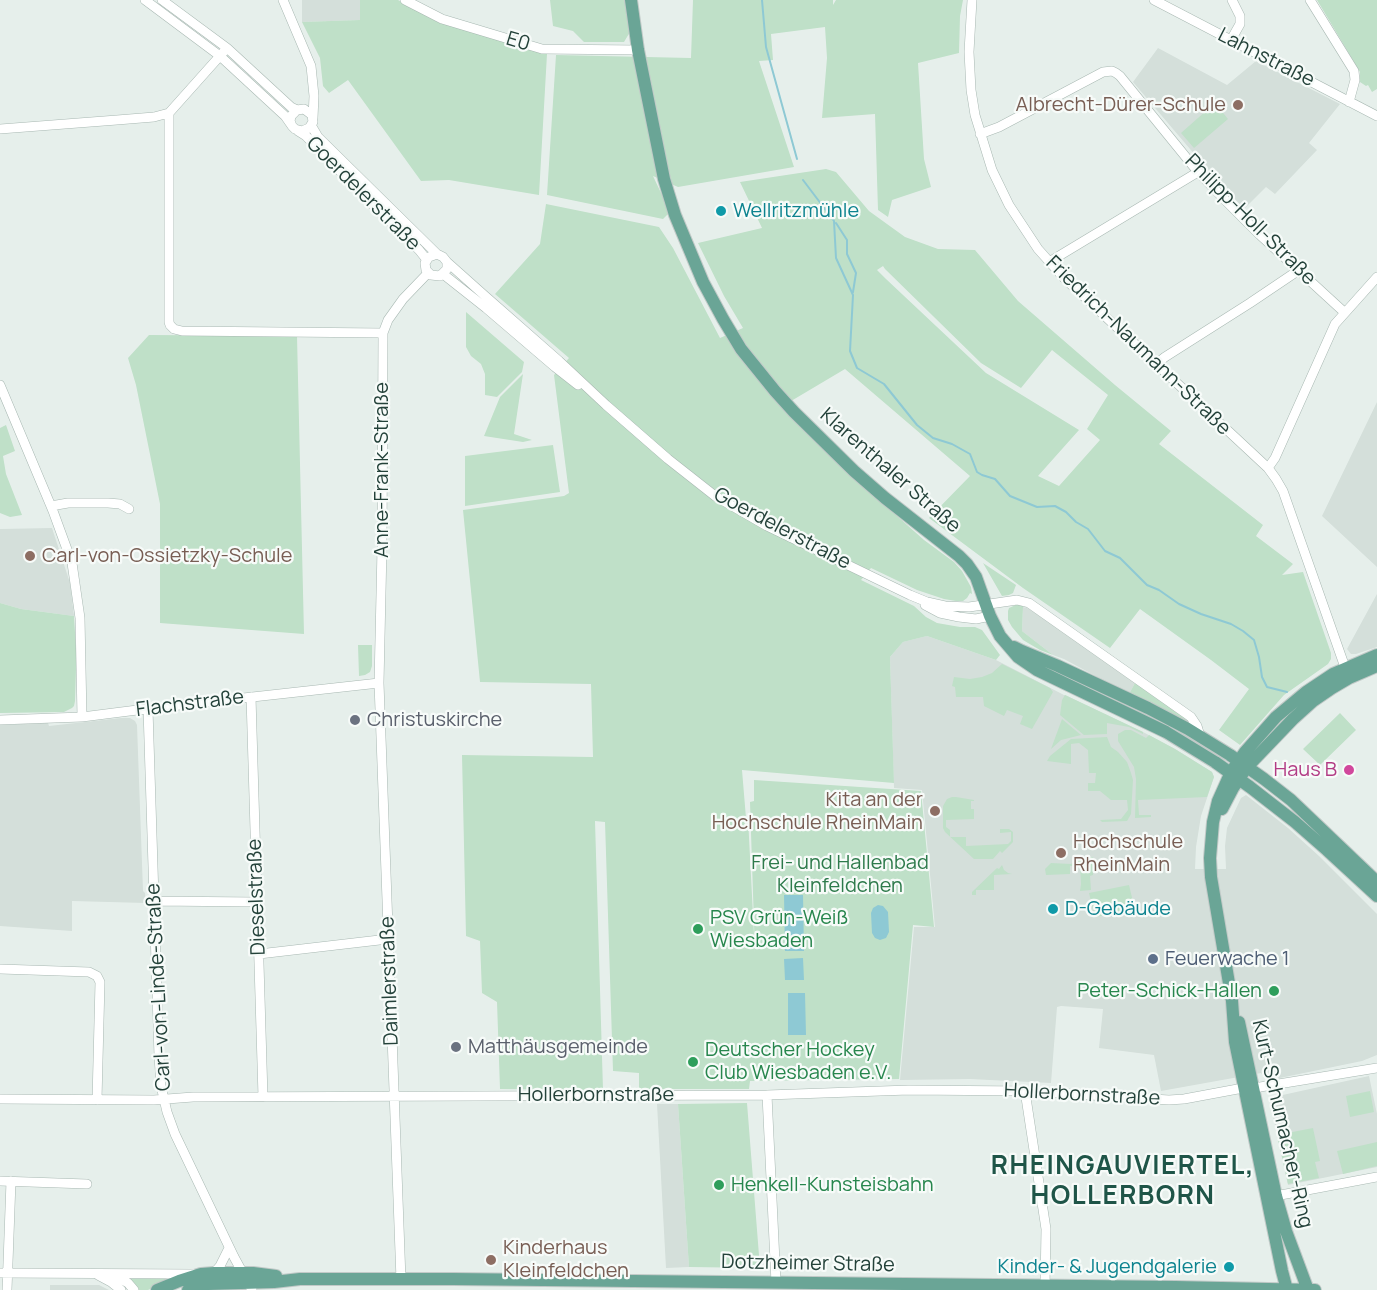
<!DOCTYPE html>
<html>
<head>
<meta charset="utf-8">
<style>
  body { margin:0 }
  canvas { display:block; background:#e6efeb }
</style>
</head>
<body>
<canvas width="1377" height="1290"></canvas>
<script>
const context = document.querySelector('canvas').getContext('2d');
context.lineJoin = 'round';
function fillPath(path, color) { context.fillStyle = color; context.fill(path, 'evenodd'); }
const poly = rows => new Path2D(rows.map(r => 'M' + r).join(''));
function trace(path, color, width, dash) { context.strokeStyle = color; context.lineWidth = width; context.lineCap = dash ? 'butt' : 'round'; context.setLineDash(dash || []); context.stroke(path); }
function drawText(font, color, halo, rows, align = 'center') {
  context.font = font + ' Manrope,sans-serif'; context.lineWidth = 4.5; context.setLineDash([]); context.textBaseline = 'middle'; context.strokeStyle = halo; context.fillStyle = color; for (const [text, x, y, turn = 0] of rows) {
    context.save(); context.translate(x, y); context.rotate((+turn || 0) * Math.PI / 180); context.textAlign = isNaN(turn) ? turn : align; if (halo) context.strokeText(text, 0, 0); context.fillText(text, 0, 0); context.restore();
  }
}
const built = poly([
  [302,0,360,0,361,20,302,22],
  [1158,48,1227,85,1256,61,1340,104,1309,143,1317,150,1275,194,1266,187,1244,209,1207,169,1133,82],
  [1377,402,1377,567,1322,516],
  [52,528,70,583,74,616,21,609,0,603,0,529],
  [1377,594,1377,647,1356,654,1351,654,1347,649],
  [1023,607,1027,608,1037,614,1135,683,1129,694,1064,659,1053,655,1022,631],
  [927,636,996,660,1064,695,1065,695,1143,732,1175,749,1212,772,1214,777,1201,816,1196,847,1195,869,1226,869,1225,846,1227,828,1241,798,1246,795,1288,828,1319,856,1377,914,1377,1055,1362,1061,1270,1080,1264,1078,1261,1073,1161,1091,1154,1055,1099,1048,1103,1009,1061,1006,1057,1007,1051,1083,970,1079,900,1080,914,927,935,927,922,790,894,788,890,657,903,642],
  [121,718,130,718,135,721,137,725,143,891,145,893,146,903,72,901,72,931,0,926,0,725,48,723,49,726],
  [1369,1076,1377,1114,1377,1167,1288,1185,1269,1098],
  [657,1104,678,1104,689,1267,666,1268],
  [50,1285,99,1285,109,1290,50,1290]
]);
const green = poly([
  [360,0,398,0,436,20,547,54,539,195,449,180,421,181,348,80,329,93,323,86,320,58,302,22,360,20],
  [550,0,627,0,630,32,624,42,584,42,573,31,553,26],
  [693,0,833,0,833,5,836,0,963,0,960,16,959,53,918,63,924,159,931,187,892,200,888,217,878,210,875,114,822,118,827,58,825,27,771,34,773,60,759,61,794,167,678,187,653,176,670,212,663,219,547,195,556,55,691,58],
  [1317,0,1377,0,1377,89,1372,92,1368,85,1366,86,1360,82,1360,72],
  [1215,103,1228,119,1194,148,1181,133],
  [826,169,836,172,869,211,905,237,938,249,975,250,1018,301,1115,385,1171,431,1159,444,1263,525,1256,536,1293,564,1282,575,1303,572,1331,653,1331,659,1328,664,1284,695,1240,745,1219,730,1249,689,1211,660,1140,609,1110,648,1023,588,929,518,970,476,845,369,781,407,842,467,924,540,954,562,962,571,971,587,972,594,970,593,967,598,963,601,956,601,944,599,917,590,871,568,861,580,914,606,926,617,937,623,960,627,975,627,982,630,1000,655,996,660,927,636,903,642,890,657,894,783,742,770,746,818,748,818,755,954,750,802,754,801,754,780,921,791,934,927,913,925,899,1079,750,1081,749,1089,639,1089,639,1073,613,1071,605,822,595,821,603,1090,500,1089,497,1002,482,993,480,941,466,936,462,755,593,757,591,684,480,682,463,510,564,496,569,493,554,375,569,358,495,294,540,244,546,204,659,227,673,248,720,338,743,328,724,296,698,243,762,228,740,182],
  [883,266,885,269,981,363,1021,388,1052,350,1108,395,1087,429,1100,440,1059,486,1038,476,1079,430,986,373,886,279,877,270],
  [466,312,524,362,522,372,497,397,485,395,485,374,481,364,471,356,466,347],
  [149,335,297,336,304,634,160,623,160,504,136,385,128,358],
  [523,374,514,434,532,440,523,442,484,436,500,397],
  [6,425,15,451,3,456,6,474,22,515,10,517,0,513,0,428],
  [553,445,560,492,465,506,465,456],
  [983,563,1016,585,1013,593,1009,595,1002,596],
  [0,603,21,609,74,616,76,649,76,669,75,701,74,706,72,708,64,712,0,713],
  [1018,604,1022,604,1023,607,1022,631,1053,655,1040,650,1028,643,1023,640,1012,627,1008,620,1008,611,1009,608],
  [358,645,372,645,372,666,370,672,365,675,359,676],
  [1002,664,1050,688,1053,692,1032,729,1020,724,1023,716,1007,710,1004,716,984,706,983,697,956,697,955,687,952,686,954,677,970,679,982,677,992,673],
  [1135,683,1192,720,1194,726,1129,694],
  [1065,695,1143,732,1143,734,1129,727,1107,723,1107,734,1084,735,1060,715,1062,700],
  [1340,713,1356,730,1320,765,1303,749],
  [1062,719,1081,735,1061,740,1051,749],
  [1125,730,1131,730,1146,738,1149,735,1175,749,1212,772,1214,777,1207,797,1138,800,1139,815,1151,815,1151,817,1135,818,1136,779,1134,767,1118,741,1118,734],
  [1107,737,1111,747,1118,752,1127,762,1131,773,1133,780,1131,814,1127,821,1102,822,1100,820,1121,819,1128,810,1127,800,1111,800,1100,791,1088,791,1088,783,1095,783,1096,773,1089,773,1088,750,1079,743,1071,744,1071,764,1047,761,1050,756,1071,739],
  [952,797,956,797,974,800,974,801,971,801,971,809,974,809,974,819,946,820,946,827,950,830,950,837,966,837,966,846,1008,844,1011,841,1011,832,1000,833,1000,829,1009,829,1013,832,1013,842,1002,853,1000,851,993,859,974,859,945,832,943,828,943,806,947,799],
  [1093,857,1093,875,1090,876,1091,890,1080,891,1081,884,1080,866,1070,866,1070,874,1046,875,1045,869,1051,863,1071,864,1080,858],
  [1002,865,1004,870,1008,873,1012,874,994,875,994,890,976,890,976,895,972,895,972,892,997,868,999,869],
  [1129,885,1135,910,1095,917,1089,893],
  [1370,1091,1374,1112,1350,1117,1346,1096],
  [747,1103,760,1268,689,1267,678,1104],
  [1313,1128,1320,1161,1315,1162,1319,1178,1288,1184,1277,1135],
  [1377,1142,1377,1166,1343,1174,1337,1151],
  [176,1276,175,1278,148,1290,139,1290,127,1278]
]);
const water = poly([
  [784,895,803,895,804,951,785,951],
  [878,905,883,906,888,912,889,932,886,938,880,940,875,938,872,933,871,913,873,908],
  [803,958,804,980,785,980,784,959],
  [788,993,805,993,806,1035,788,1035]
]);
const stream = poly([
  [762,0,766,47,797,159],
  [803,180,834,221,836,258,853,295,850,351,857,368,884,384,917,425,933,438,952,444,970,454,977,472,982,475,995,479,1010,496,1037,507,1055,506,1066,512,1076,522,1088,529,1105,551,1120,558,1147,585,1159,590,1179,604,1201,614,1231,624,1243,631,1254,640,1259,657,1262,677,1267,687,1287,692],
  [836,223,847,240,847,254,856,273,853,292]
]);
const minor = poly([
  [145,0,220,56,285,116,292,126,295,129,302,131,309,128,313,122,312,115,304,109,297,110,291,116,290,121,292,126],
  [162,0,227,48,291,107,297,110],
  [283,0,311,66,314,96,313,118],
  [405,0,442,19,542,49,638,50],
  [972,0,969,52,971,90,975,115,992,170,1009,205,1038,249,1063,277,1268,468,1276,479,1283,491,1347,673],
  [1154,0,1377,116],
  [1310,0,1354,71,1355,80,1349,102],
  [1231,40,1240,24,1240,16,1232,0],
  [169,113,169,322,170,325,174,329,182,331,383,333],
  [311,125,318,137,437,254],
  [0,129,117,120,154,117,169,113,227,48],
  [298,131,306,136,374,206,419,250,427,260],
  [980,134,999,127,1103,72,1112,71,1116,73,1120,76,1198,172,1228,203,1260,235,1344,312],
  [447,262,447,269,440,276,431,275,426,270,425,263,429,257,437,254,443,257,447,262,484,295,559,361,606,405,668,459,715,496,767,526,910,595,927,602,945,606,969,607,1017,600,1029,603,1191,717,1197,726,1200,736],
  [1049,262,1198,172],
  [443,274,486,308,555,367,578,385],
  [1156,364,1165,357,1250,303,1299,270],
  [0,385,53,511,72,563,80,618,82,717],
  [1268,468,1275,458,1335,324,1377,277],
  [51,506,68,503,108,503,120,504,129,509],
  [925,605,940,613,959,617,976,619,990,616],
  [251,697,263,1097],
  [148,709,159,1056,161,1086,167,1112,175,1134,234,1257,252,1290],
  [0,720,82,717,153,708,379,683],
  [154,901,256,902],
  [259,954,388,939],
  [0,969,89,972,97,976,100,982,97,1100],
  [1254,1088,1377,1068],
  [1025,1091,1046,1229,1045,1286],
  [767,1095,776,1283],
  [0,1099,154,1100,193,1097,767,1095,909,1090,1025,1091,1169,1100,1184,1099,1243,1088],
  [0,1181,87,1184],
  [1270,1197,1377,1177],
  [0,1273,193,1274],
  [214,1273,220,1266,229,1248],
  [98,1275,111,1282,121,1290],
  [113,1275,128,1283,134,1290],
  [401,1280,379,683,382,548,383,333,388,320,403,299,428,273],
  [7,1290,11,1181]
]);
const major = poly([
  [631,0,638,50,664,179,675,215,703,282,723,319,741,349,775,391,794,412,854,471,885,498,959,556,967,564,976,577,990,616,1000,636,1018,657,1037,670,1166,732,1215,762,1250,787,1295,822,1327,850,1377,896],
  [1014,647,1022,651,1058,666,1148,708,1188,729,1230,755,1264,779,1291,800,1377,882],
  [1222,809,1233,788,1247,767,1293,719,1313,701,1332,688,1349,678,1377,666],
  [1239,1022,1276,1196,1286,1231,1308,1290],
  [157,1290,179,1281,201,1274,214,1273,253,1273,276,1276],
  [188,1290,208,1284,274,1282,300,1279,453,1279,1175,1287,1315,1290],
  [1287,1290,1282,1271,1235,1042,1232,1001,1211,877,1210,858,1213,822,1218,801,1231,772,1245,752,1276,717,1306,692,1333,674,1377,655]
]);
const markers = [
  [1238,105,6,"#8d6e63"],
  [721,211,6,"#0f9aa8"],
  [30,556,6,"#8d6e63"],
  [355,720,6,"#6b7280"],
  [1349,770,6,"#d1479c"],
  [935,811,6,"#8d6e63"],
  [1061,853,6,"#8d6e63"],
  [1053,909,6,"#0f9aa8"],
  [698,929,6,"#2e9e5b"],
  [1153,959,6,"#5c6f8a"],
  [1274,991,6,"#2e9e5b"],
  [456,1047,6,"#6b7280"],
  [693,1062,6,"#2e9e5b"],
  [719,1185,6,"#2e9e5b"],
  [491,1260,6,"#8d6e63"],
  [1229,1267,6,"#0f9aa8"]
];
const streetNames = [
  ["E0",518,42,17],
  ["Lahnstraße",1266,58,27],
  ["Goerdelerstraße",363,194,45],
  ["Philipp-Holl-Straße",1250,220,45],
  ["Friedrich-Naumann-Straße",1138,346,44],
  ["Anne-Frank-Straße",382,470,-90],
  ["Klarenthaler Straße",890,471,41],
  ["Goerdelerstraße",782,529,28],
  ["Flachstraße",190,704,-7],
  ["Dieselstraße",257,897,-92],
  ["Daimlerstraße",390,981,-92],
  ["Carl-von-Linde-Straße",159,987,-93],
  ["Hollerbornstraße",596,1095],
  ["Hollerbornstraße",1082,1095,3],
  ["Kurt-Schumacher-Ring",1282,1124,77],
  ["Dotzheimer Straße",808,1264,1]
];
const educationNames = [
  ["Albrecht-Dürer-Schule",1226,105,"right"],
  ["Carl-von-Ossietzky-Schule",42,556],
  ["Kita an der",923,800,"right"],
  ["Hochschule RheinMain",923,823,"right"],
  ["Hochschule",1073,842],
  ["RheinMain",1073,865],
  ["Kinderhaus",503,1248],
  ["Kleinfeldchen",503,1271]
];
const cultureNames = [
  ["Wellritzmühle",733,211],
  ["D-Gebäude",1065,909],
  ["Kinder- & Jugendgalerie",1217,1267,"right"]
];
const worshipNames = [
  ["Christuskirche",367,720],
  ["Matthäusgemeinde",468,1047]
];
const hotelNames = [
  ["Haus B",1337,770]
];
const parkNames = [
  ["Frei- und Hallenbad",840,863],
  ["Kleinfeldchen",840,886]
];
const leisureNames = [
  ["PSV Grün-Weiß",710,918],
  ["Wiesbaden",710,941],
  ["Peter-Schick-Hallen",1262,991,"right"],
  ["Deutscher Hockey",705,1050],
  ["Club Wiesbaden e.V.",705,1073],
  ["Henkell-Kunsteisbahn",731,1185]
];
const serviceNames = [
  ["Feuerwache 1",1165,959]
];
const districtNames = [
  ["RHEINGAUVIERTEL,",1123,1167],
  ["HOLLERBORN",1123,1197]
];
fillPath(built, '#d4dfda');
fillPath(green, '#bfe0c8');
fillPath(water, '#8ec9d4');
trace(stream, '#8ec9d4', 2);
trace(minor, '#a8b8b2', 10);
trace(major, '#c2cac8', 14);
trace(minor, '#fff', 9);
trace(major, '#6aa596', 12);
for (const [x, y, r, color] of markers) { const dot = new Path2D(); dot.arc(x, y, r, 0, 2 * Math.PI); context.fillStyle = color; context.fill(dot); trace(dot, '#f7fbf9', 2); }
drawText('20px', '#24423a', '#f7fbf9', streetNames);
drawText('20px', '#785e54', '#f7fbf9', educationNames, 'left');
drawText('20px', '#0d838f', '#f7fbf9', cultureNames, 'left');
drawText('20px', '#5b616d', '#f7fbf9', worshipNames, 'left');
drawText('20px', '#b23c85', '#f7fbf9', hotelNames, 'right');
drawText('20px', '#2d7a4b', '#f7fbf9', parkNames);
drawText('20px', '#27864d', '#f7fbf9', leisureNames, 'left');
drawText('20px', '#4e5e75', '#f7fbf9', serviceNames, 'left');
context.letterSpacing = '1.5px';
drawText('bold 26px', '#1f5548', '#f7fbf9', districtNames);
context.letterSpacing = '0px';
</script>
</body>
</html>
